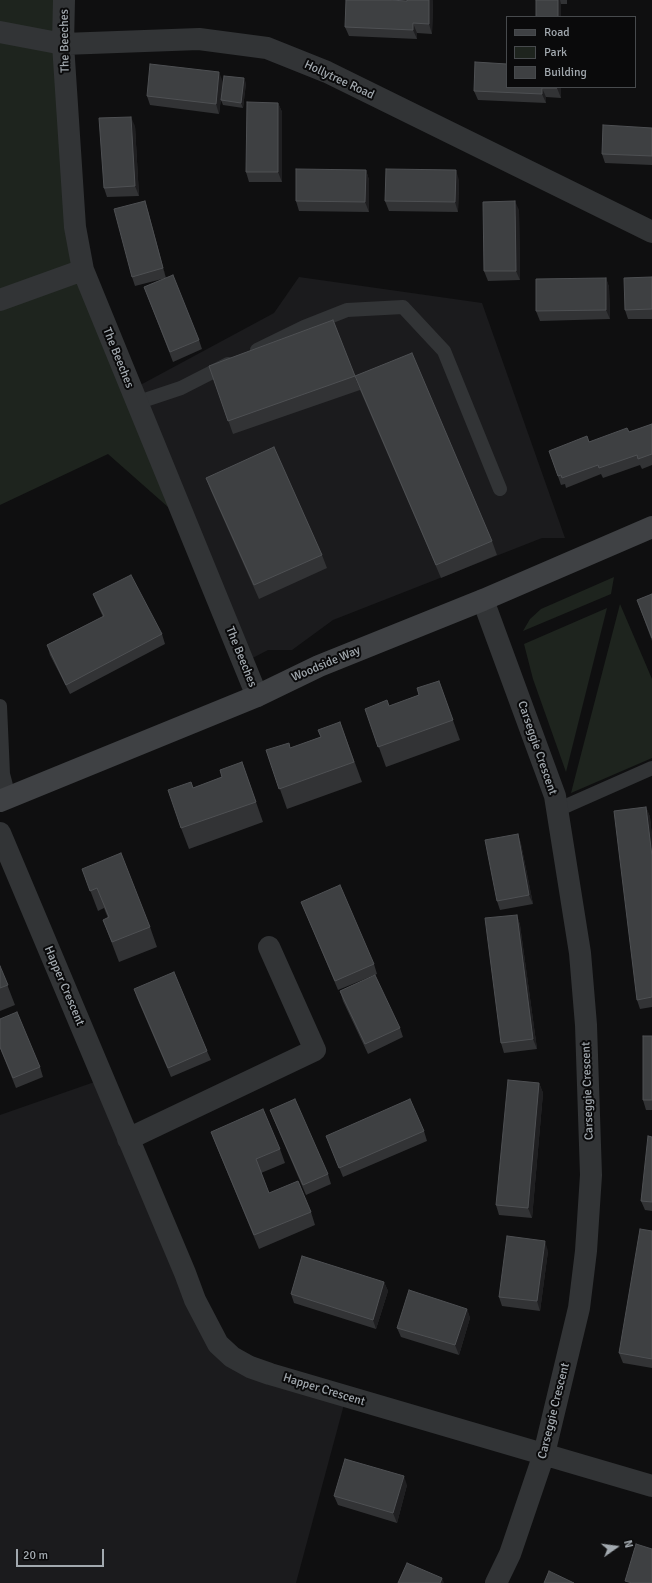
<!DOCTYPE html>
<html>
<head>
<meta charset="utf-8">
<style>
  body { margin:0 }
  #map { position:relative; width:652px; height:1583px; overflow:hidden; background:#0f0f10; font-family:Signika,sans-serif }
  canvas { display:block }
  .legend { position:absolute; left:506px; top:16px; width:130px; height:72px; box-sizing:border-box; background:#0a0a0b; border:1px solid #474a4d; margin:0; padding:5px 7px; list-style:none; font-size:12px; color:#a2a9af }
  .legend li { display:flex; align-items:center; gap:8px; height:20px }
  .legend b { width:20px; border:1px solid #474a4d }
  .north { position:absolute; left:596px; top:1527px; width:40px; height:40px; -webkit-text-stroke:3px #0a0a0b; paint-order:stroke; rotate:76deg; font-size:11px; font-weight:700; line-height:16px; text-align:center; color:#a2a9af }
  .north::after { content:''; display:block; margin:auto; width:14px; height:18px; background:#a2a9af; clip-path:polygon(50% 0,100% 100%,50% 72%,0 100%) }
  .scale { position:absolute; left:16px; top:1549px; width:88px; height:18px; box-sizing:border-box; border:2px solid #a2a9af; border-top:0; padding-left:5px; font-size:12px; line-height:14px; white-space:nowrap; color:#a2a9af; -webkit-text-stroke:3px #0a0a0b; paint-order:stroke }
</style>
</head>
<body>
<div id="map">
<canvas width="652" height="1583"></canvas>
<ul class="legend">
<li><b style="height:5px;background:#3f4144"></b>Road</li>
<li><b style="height:11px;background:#1e241e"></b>Park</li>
<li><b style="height:11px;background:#3e4042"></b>Building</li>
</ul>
<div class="north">N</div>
<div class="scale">20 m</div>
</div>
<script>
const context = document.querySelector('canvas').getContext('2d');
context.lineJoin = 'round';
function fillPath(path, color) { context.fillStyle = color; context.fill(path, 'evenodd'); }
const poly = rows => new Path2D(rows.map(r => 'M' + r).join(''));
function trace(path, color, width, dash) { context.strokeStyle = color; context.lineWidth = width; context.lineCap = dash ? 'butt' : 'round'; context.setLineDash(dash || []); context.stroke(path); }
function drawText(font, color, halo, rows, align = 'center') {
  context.font = font + ' Signika,sans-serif'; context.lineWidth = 4; context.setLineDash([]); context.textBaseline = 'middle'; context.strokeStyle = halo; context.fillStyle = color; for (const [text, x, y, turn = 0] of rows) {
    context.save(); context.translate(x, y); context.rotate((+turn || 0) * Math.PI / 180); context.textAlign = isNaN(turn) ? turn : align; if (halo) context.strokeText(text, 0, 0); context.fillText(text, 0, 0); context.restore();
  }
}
const built = poly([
  [299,277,482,303,565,538,542,538,333,620,292,650,268,650,243,663,131,390,274,313],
  [103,1079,218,1344,346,1397,296,1583,0,1583,0,1115]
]);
const green = poly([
  [0,0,64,0,75,227,185,522,108,454,0,505],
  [614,577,611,594,523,631,530,619,541,609],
  [620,604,652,679,652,758,571,793],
  [607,608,566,772,533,679,524,644]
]);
const lane = poly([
  [257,350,304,327,347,310,403,307,444,351,500,489],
  [136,403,181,388,228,364],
  [0,706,3,774,9,797],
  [557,810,652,768]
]);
const street = poly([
  [64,0,63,44,75,227,83,270,257,696],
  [0,32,63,44,199,39,267,48,327,72,652,232],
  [0,300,83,270],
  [483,600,555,796,580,953,586,1025,591,1175,586,1251,579,1308,544,1454,510,1554,496,1583],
  [0,833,185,1273,195,1300,218,1344,232,1357,250,1367,270,1374,652,1486],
  [128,1139,315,1050,269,947]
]);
const secondary = poly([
  [0,801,257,696,319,666,483,600,652,527]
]);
const wall = poly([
  [433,0,432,34,417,33,417,39,349,36,345,27,407,1],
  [536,0,567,0,567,4,561,4,561,17,536,17],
  [223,82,219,114,150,105,147,96],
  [246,83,243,108,223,105,221,100],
  [507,87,561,87,561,98,546,97,546,103,478,100,474,91],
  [278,103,282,112,282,182,249,182,246,172],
  [135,126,139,196,107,197,104,188],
  [652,128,652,165,605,163,602,154],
  [366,170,369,180,369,212,299,211,296,201],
  [459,180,458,212,389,211,385,201],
  [519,210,520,280,488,281,484,271],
  [148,211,166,278,135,286,132,277],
  [652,277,652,319,628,319,625,310],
  [606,278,609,287,610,319,540,321,536,311],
  [144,287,199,340,202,349,173,362],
  [333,320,360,390,233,434,209,366],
  [355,376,492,541,497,555,441,578,360,390],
  [652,424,652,465,642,469,640,465,603,478,601,474,566,488,565,484,561,485,549,451,629,432],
  [206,478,322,555,327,568,259,599,211,491],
  [93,594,162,634,165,644,70,694,50,655,47,645,103,617,97,604],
  [652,594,652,641,637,600],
  [439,681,460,740,386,767,365,709,390,706,419,695],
  [340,722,362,782,287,809,266,750,291,748,320,737],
  [242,762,263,822,189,849,181,828,193,788,222,777],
  [646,807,650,817,652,837,652,1007,640,1009,637,1000],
  [518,834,521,844,533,904,500,910,497,901],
  [82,869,150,927,157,947,119,962,103,920,108,918,104,908,98,911],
  [301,902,374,964,377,974,338,990],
  [517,915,520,925,537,1049,504,1053,501,1043],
  [0,966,15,1005,0,1011],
  [134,989,207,1051,211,1060,171,1077,137,998],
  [340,991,400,1028,403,1037,368,1054,343,1001],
  [0,1019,40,1067,43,1077,16,1088,0,1048],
  [652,1036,652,1110,646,1110,643,1100],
  [539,1083,543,1093,532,1218,499,1215,496,1205],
  [270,1110,328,1174,331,1184,306,1195,274,1120],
  [424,1131,427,1141,343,1177,326,1136],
  [211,1132,280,1149,285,1163,261,1173,269,1193,311,1212,315,1225,259,1249,216,1145],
  [652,1137,652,1211,645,1210,641,1201],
  [652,1231,652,1368,623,1363,619,1353],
  [548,1251,540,1311,502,1306,499,1297],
  [384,1282,388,1291,376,1329,294,1303,291,1294],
  [467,1309,470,1318,459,1355,401,1337,397,1328],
  [407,1485,397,1523,338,1505,334,1496]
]);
const shadedWall = poly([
  [429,0,433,0,432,34,429,24],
  [558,0,560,0,561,4,561,17,558,17],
  [413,23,417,33,417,39,413,30],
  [219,72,223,82,219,114,216,104],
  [244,78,246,83,243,108,241,103],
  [557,87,561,87,561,98,557,88],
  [542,88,546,97,546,103,542,94],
  [278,103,282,112,282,182,278,172],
  [131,117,135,126,139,196,135,186],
  [366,170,369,180,369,212,365,202],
  [456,170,459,180,458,212,455,202],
  [145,201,148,211,166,278,163,268],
  [515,201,519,210,520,280,516,271],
  [606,278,609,287,610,319,606,310],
  [646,807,650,817,652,837,652,856],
  [518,834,521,844,533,904,529,895],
  [517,915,520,925,537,1049,533,1039],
  [539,1083,543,1093,532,1218,528,1208],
  [545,1241,548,1251,540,1311,537,1301],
  [384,1282,388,1291,376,1329,373,1320],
  [467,1309,470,1318,459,1355,455,1345],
  [404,1476,407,1485,397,1523,393,1513],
  [442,1578,444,1583,440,1583]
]);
const building = poly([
  [346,0,390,0,407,1,407,0,429,0,429,24,413,23,413,30,345,27,346,0],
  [536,0,558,0,558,17,536,17,536,0],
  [475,62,507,64,507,87,557,87,557,88,542,88,542,94,474,91,475,62],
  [150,64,219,72,216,104,147,96,150,64],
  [224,76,244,78,241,103,221,100,224,76],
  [247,102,278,103,278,172,246,172,247,102],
  [131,117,135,186,104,188,99,118,131,117],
  [603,125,652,128,652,156,602,154,603,125],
  [296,169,366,170,365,202,296,201,296,169],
  [386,169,456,170,455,202,385,201,386,169],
  [145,201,163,268,132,277,114,209,145,201],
  [515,201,516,271,484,271,483,202,515,201],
  [173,275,199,340,170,352,144,287,173,275],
  [652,277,652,309,625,310,624,278,652,277],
  [606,278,606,310,536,311,536,279,606,278],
  [333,320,355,376,228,421,209,366,333,320],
  [412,353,492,541,436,565,355,376,412,353],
  [652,424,652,454,638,459,637,455,599,468,598,465,562,478,561,475,558,476,549,451,587,436,589,442,627,428,629,432,652,424],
  [274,447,322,555,254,585,206,478,274,447],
  [131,575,162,634,66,685,47,645,104,616,93,594,131,575],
  [652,594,652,638,637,600,652,594],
  [439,681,453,720,378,747,365,709,387,700,389,706,419,695,417,688,439,681],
  [340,722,354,762,279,789,266,750,289,743,290,748,321,737,318,730,340,722],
  [242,762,256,802,181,828,168,790,191,782,193,788,222,777,220,770,242,762],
  [646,807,652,856,652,997,637,1000,614,811,646,807],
  [518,834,529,895,497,901,485,840,518,834],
  [121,853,150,927,112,942,103,920,109,917,97,888,90,891,82,869,121,853],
  [340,885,374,964,335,981,301,902,340,885],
  [517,915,533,1039,501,1043,485,918,517,915],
  [0,966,8,985,0,988,0,966],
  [174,972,207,1051,168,1068,134,989,174,972],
  [375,975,400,1028,365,1044,340,991,375,975],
  [17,1012,40,1067,13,1078,0,1047,0,1019,17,1012],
  [643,1036,652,1036,652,1100,643,1100,643,1036],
  [508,1080,539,1083,528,1208,496,1205,508,1080],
  [295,1099,328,1174,303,1185,270,1110,295,1099],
  [410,1099,424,1131,339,1168,326,1136,410,1099],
  [263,1109,280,1149,256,1159,269,1193,298,1181,311,1212,254,1235,211,1132,263,1109],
  [648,1136,652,1137,652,1202,641,1201,648,1136],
  [640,1229,652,1231,652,1359,619,1353,640,1229],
  [507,1236,545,1241,537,1301,499,1297,507,1236],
  [302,1256,384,1282,373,1320,291,1294,302,1256],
  [409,1290,467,1309,455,1345,397,1328,409,1290],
  [345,1459,404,1476,393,1513,334,1496,345,1459],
  [636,1544,652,1549,652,1583,632,1583,625,1581,636,1544],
  [407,1563,442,1578,440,1583,398,1583,407,1563],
  [549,1571,574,1583,544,1583,549,1571]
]);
const streetNames = [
  ["The Beeches",65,41,-91],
  ["Hollytree Road",339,80,25],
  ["The Beeches",118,358,68],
  ["The Beeches",241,657,68],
  ["Woodside Way",326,664,-23],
  ["Carseggie Crescent",537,748,71],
  ["Happer Crescent",64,986,67],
  ["Carseggie Crescent",588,1091,-92],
  ["Happer Crescent",324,1390,17],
  ["Carseggie Crescent",554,1411,-76]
];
fillPath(built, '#1b1b1d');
fillPath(green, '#1e241e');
trace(lane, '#323436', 14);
trace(street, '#323436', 22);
trace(secondary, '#3f4144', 22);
fillPath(wall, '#323335');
fillPath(shadedWall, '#1f1f21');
fillPath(building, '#3e4042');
trace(building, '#4e5053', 1);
drawText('12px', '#a2a9af', '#0a0a0b', streetNames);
</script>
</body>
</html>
